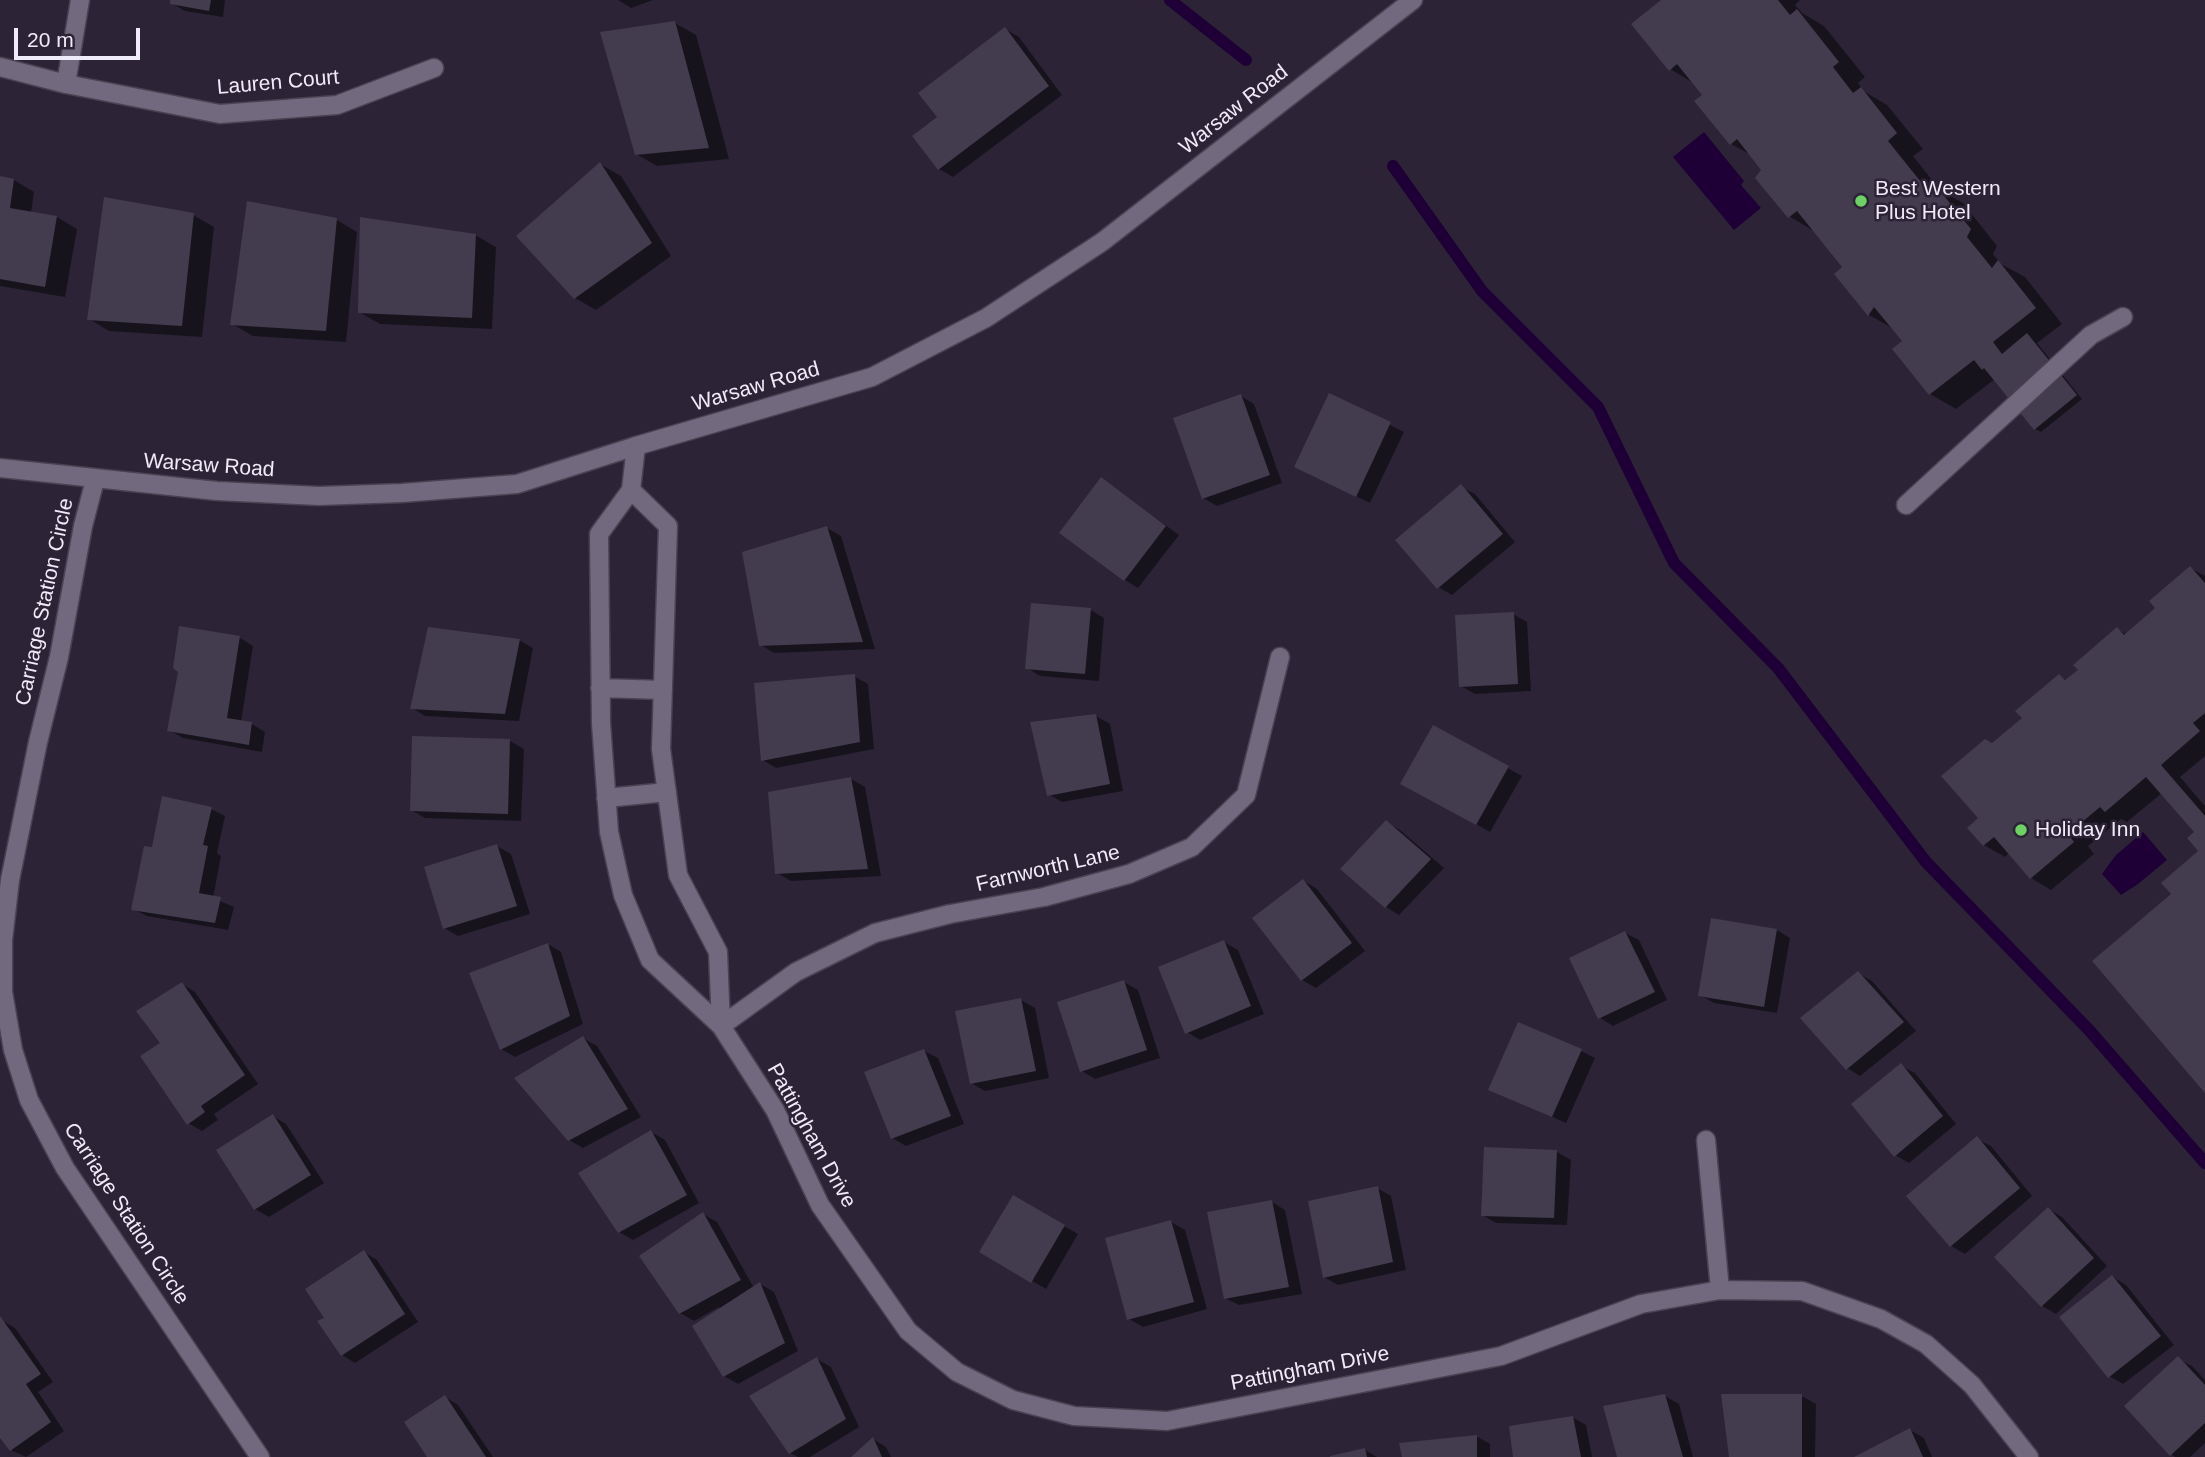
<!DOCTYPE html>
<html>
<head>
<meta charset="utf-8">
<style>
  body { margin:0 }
  #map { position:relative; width:2205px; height:1457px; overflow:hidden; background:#2c2436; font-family:Arial,sans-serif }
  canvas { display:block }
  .scale { position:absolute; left:14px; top:28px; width:126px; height:32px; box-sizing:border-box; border:4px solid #f0ebf8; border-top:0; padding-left:9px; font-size:21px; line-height:24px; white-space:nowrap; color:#f0ebf8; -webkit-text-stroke:5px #2c2436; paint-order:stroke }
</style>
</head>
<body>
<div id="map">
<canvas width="2205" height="1457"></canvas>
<div class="scale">20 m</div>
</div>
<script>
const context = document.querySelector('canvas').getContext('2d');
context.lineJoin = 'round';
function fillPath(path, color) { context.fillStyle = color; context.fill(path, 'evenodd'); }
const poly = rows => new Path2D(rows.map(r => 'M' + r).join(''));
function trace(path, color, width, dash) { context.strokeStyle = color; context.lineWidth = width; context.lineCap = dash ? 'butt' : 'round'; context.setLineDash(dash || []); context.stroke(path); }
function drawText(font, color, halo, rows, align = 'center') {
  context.font = font + ' Arial,sans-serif'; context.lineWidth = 5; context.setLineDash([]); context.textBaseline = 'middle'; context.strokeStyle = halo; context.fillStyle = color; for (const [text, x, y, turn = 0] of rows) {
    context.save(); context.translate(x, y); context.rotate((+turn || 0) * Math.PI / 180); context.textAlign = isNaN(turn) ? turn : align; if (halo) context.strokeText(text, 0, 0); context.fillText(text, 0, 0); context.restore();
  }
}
const water = poly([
  [1704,132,1744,181,1741,185,1761,208,1734,230,1673,157],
  [2143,832,2167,860,2138,884,2121,895,2102,874,2116,855]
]);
const shadow = poly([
  [172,0,225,0,223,17,185,11,171,3],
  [618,0,653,0,631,8],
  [1663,0,1800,0,1795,5,1802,13,1824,26,1865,77,1858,83,1865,92,1887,105,1923,149,1913,156,1940,190,1963,203,1997,246,1993,254,2001,264,2025,277,2062,324,2037,343,2082,399,2041,432,2035,429,1995,379,1956,409,1930,394,1905,342,1894,329,1869,315,1836,274,1844,267,1817,233,1789,216,1763,170,1753,156,1731,144,1704,96,1695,84,1670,69],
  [675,23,696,35,729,159,657,166,636,154],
  [1005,29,1019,37,1062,95,953,177,939,169,939,118],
  [600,164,621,176,671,256,596,310,575,298],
  [0,178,14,180,34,192,31,213,57,217,77,229,65,297,0,286],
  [193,215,214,227,202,337,109,331,89,319],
  [337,220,357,232,346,342,253,336,232,324],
  [475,235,496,247,492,329,380,324,359,312],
  [1330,395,1404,432,1370,503,1309,474],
  [1241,396,1254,404,1282,483,1217,506,1203,498],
  [1102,479,1179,535,1138,588,1125,580],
  [1461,487,1475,494,1515,542,1452,595,1438,587],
  [827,528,841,536,875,649,774,653,761,645],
  [2190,568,2205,576,2205,756,2180,777,2205,806,2205,1091,2173,894,2200,851,2196,832,2162,793,2127,822,2121,819,2088,846,2094,854,2051,890,2031,878,2009,853,2005,857,1984,845,1969,828,1981,818,1993,745,2024,718,2059,676,2068,681,2117,629,2127,635,2157,608],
  [1091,610,1104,618,1099,681,1040,676,1027,668],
  [1513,614,1527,622,1531,691,1475,694,1461,686],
  [240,638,253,646,241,722,252,724,265,732,262,752,183,738,169,730],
  [519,640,533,648,519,721,425,716,412,708],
  [854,676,868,684,874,749,776,768,763,760],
  [1096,716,1110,724,1123,791,1062,802,1048,794],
  [1434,727,1522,776,1490,832,1403,783],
  [510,741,524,749,521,821,425,818,411,810],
  [851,779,865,787,881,876,791,881,777,873],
  [211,809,225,816,217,853,221,856,213,898,234,907,228,930,147,916,133,909,153,849],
  [1386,822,1400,830,1444,868,1399,915,1386,907],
  [497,846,511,854,530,914,458,936,444,928],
  [1304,881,1317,889,1365,951,1316,988,1302,980],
  [1777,930,1790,938,1777,1013,1714,1003,1700,995],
  [1625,933,1639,940,1667,1000,1613,1026,1600,1018],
  [1224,942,1238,950,1264,1014,1200,1040,1187,1032],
  [548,944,561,952,583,1024,515,1057,501,1049],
  [1858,973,1872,981,1916,1031,1860,1076,1847,1068],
  [1124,982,1138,990,1160,1058,1095,1079,1082,1071],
  [182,984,195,992,258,1084,214,1114,218,1120,202,1131,188,1123,162,1043],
  [1021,1000,1035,1008,1049,1078,985,1091,971,1083],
  [583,1038,597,1046,641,1117,583,1148,569,1140],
  [924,1051,938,1058,964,1124,906,1146,892,1138],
  [1581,1051,1595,1058,1566,1123,1490,1089],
  [1901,1066,1915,1073,1956,1124,1909,1163,1895,1155],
  [273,1116,286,1124,324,1183,269,1217,255,1209],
  [651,1132,665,1140,699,1203,633,1240,619,1232],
  [1977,1139,1991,1146,2032,1196,1965,1254,1951,1246],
  [1486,1149,1557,1152,1571,1160,1567,1225,1496,1223,1482,1215],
  [1377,1188,1391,1196,1406,1270,1338,1285,1324,1277],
  [1014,1197,1078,1234,1046,1289,982,1252],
  [1272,1202,1285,1210,1302,1294,1239,1305,1225,1298],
  [2048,1209,2062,1217,2107,1266,2056,1314,2042,1306],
  [703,1214,717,1222,754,1288,760,1284,774,1292,798,1351,738,1384,724,1376,719,1307,694,1321,680,1313],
  [1171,1222,1185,1230,1207,1309,1143,1327,1129,1319],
  [364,1252,377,1260,418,1322,355,1363,342,1355,326,1319],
  [2113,1277,2126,1285,2174,1345,2123,1384,2109,1376],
  [1,1320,15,1328,53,1382,38,1392,64,1431,26,1457,11,1450,0,1435],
  [817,1359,831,1367,859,1427,810,1457,798,1457,790,1453],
  [2178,1359,2192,1366,2205,1380,2205,1443,2190,1457,2175,1457,2171,1454],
  [1665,1396,1679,1404,1693,1457,1619,1457],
  [1802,1396,1816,1404,1815,1457,1731,1457],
  [445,1397,458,1405,493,1457,429,1457],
  [1572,1417,1586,1425,1592,1457,1514,1457],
  [1910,1430,1924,1438,1932,1457,1858,1457],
  [1476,1436,1490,1444,1490,1457,1404,1457],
  [873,1439,886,1447,891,1457,854,1457],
  [1365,1450,1377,1457,1333,1457]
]);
const stream = poly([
  [1170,0,1246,60],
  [1393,166,1482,291,1598,407,1674,563,1778,668,1926,862,2089,1030,2205,1163]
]);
const building = poly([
  [170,0,211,0,209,11,170,4],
  [1661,0,1778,0,1790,15,1797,9,1839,62,1833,67,1853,93,1861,87,1897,133,1888,141,1929,192,1936,186,1971,229,1967,237,1992,268,1998,260,2036,308,1993,342,2002,354,2027,333,2077,395,2034,430,1984,368,1982,370,1974,360,1929,395,1892,349,1902,341,1874,307,1868,316,1834,274,1842,267,1797,211,1788,218,1755,178,1761,170,1737,139,1730,145,1694,101,1702,95,1677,64,1669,71,1631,24],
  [675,21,709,148,635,155,600,32],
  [1005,27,1049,86,938,170,912,136,937,117,918,93],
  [600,162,652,243,574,299,516,236],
  [0,176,14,179,10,208,57,216,45,287,0,279],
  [104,197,194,213,182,326,87,320],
  [247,201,337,218,326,331,230,325],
  [360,217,476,234,472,318,358,313],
  [1329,393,1391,422,1356,497,1294,467],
  [1241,394,1270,475,1202,499,1173,418],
  [1101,477,1166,526,1124,581,1059,533],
  [1461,484,1503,534,1437,589,1395,540],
  [827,526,863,642,759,646,742,552],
  [2190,566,2205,583,2205,713,2193,723,2200,731,2161,765,2205,816,2205,1093,2092,961,2171,894,2161,883,2198,851,2187,838,2194,832,2146,777,2105,812,2100,807,2068,834,2074,842,2030,879,1994,837,1983,846,1967,828,1978,818,1941,776,1985,739,1992,743,2022,718,2015,711,2059,674,2065,680,2078,670,2073,665,2117,627,2124,635,2155,608,2149,601],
  [1031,603,1091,608,1085,674,1025,669],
  [1514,612,1518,684,1459,687,1455,615],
  [179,626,240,636,227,718,252,722,249,745,167,731,178,672,173,668],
  [428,627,520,639,505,714,410,709],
  [855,674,860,742,761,761,754,683],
  [1096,714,1110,784,1047,796,1030,722],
  [1433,725,1509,766,1476,825,1400,784],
  [412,736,510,739,508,814,410,811],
  [851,777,868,869,775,874,768,792],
  [162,796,212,807,203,845,208,846,199,893,221,897,215,923,131,910,144,846,152,847],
  [1386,820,1431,859,1385,908,1340,869],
  [497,844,517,906,443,929,424,867],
  [1303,879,1352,943,1301,981,1252,918],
  [1711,918,1777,929,1764,1007,1698,996],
  [1625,931,1655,992,1598,1019,1569,958],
  [1224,940,1251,1006,1185,1034,1158,967],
  [548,943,570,1016,500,1050,469,973],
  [1858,971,1904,1022,1846,1070,1800,1018],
  [1124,980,1147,1050,1080,1072,1057,1002],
  [182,982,245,1075,201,1106,205,1112,187,1125,140,1056,160,1043,136,1011],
  [1021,998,1036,1071,970,1084,955,1011],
  [1518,1022,1582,1049,1552,1117,1488,1090],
  [583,1036,628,1109,568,1141,514,1078],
  [924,1049,951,1116,891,1139,864,1072],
  [1901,1063,1943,1116,1894,1157,1851,1104],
  [273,1114,311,1175,254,1210,216,1150],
  [651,1130,687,1195,618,1233,578,1173],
  [1977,1136,2020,1188,1950,1247,1906,1196],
  [1484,1147,1557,1150,1554,1218,1481,1216],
  [1378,1186,1393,1262,1323,1278,1308,1201],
  [1013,1195,1065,1225,1031,1283,979,1252],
  [1272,1200,1289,1287,1224,1299,1207,1212],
  [2048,1207,2094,1258,2041,1307,1994,1257],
  [703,1212,741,1280,679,1314,639,1256],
  [1171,1220,1194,1302,1127,1320,1105,1238],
  [364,1250,405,1314,341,1356,317,1321,324,1318,305,1289],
  [2112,1275,2161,1336,2108,1378,2059,1317],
  [760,1282,785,1343,723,1377,692,1326],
  [0,1316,41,1374,26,1384,51,1422,10,1451,0,1438],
  [2178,1356,2205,1385,2205,1423,2170,1456,2124,1406],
  [817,1357,846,1419,789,1454,749,1396],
  [1665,1394,1683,1457,1617,1457,1603,1406],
  [1721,1394,1802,1394,1802,1457,1729,1457],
  [445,1395,486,1457,427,1457,404,1422],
  [1573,1416,1581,1457,1513,1457,1509,1426],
  [1910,1428,1923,1457,1854,1457],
  [1477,1435,1477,1457,1402,1457,1399,1443],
  [873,1437,882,1457,851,1457],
  [1365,1448,1367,1457,1330,1457,1330,1456]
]);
const service = poly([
  [1906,505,2091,335,2123,317]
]);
const minor = poly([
  [0,67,66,84,220,114,337,105,434,68],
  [66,84,80,0],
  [636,446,631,490,599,534,601,723,609,832,623,895,650,960,721,1026,775,1110,820,1205,908,1331,957,1372,1013,1400,1074,1416,1167,1421,1501,1356,1641,1304,1720,1290,1802,1291,1881,1319,1926,1344,1972,1385,2029,1457],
  [95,480,83,526,59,657,38,742,10,880,3,940,3,992,13,1050,29,1100,65,1168,260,1457],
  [631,490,668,526,661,749,678,875,718,952,721,1026],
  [600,688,663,690],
  [606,798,667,792],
  [721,1026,796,972,875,933,950,914,1044,897,1129,874,1192,847,1246,795,1280,657],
  [1706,1140,1720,1290]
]);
const tertiary = poly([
  [0,468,217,491,319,496,402,493,517,484,636,446,872,377,986,318,1102,242,1413,0]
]);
const markers = [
  [1861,201,7,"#6cd362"],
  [2021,830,7,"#6cd362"]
];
const streetNames = [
  ["Lauren Court",278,83,-5],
  ["Warsaw Road",1234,110,-38],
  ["Warsaw Road",756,387,-16],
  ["Warsaw Road",209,466,4],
  ["Carriage Station Circle",45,602,-78],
  ["Farnworth Lane",1048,869,-13],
  ["Pattingham Drive",811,1136,61],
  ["Carriage Station Circle",126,1214,57],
  ["Pattingham Drive",1310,1369,-11]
];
const poiNames = [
  ["Best Western",1875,189],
  ["Plus Hotel",1875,213],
  ["Holiday Inn",2035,830]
];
fillPath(water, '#1e0036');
fillPath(shadow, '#0007');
trace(stream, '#1e0036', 12);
fillPath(building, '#433b4e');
trace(service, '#4a4252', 21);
trace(minor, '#4a4252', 21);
trace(tertiary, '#4a4252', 21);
trace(service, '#72697e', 18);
trace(minor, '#72697e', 18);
trace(tertiary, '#72697e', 18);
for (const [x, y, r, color] of markers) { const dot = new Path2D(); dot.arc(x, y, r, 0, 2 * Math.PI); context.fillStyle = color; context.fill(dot); trace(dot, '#2c2436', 2.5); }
drawText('21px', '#f0ebf8', '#2c2436', streetNames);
drawText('21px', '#f0ebf8', '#2c2436', poiNames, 'left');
</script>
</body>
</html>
